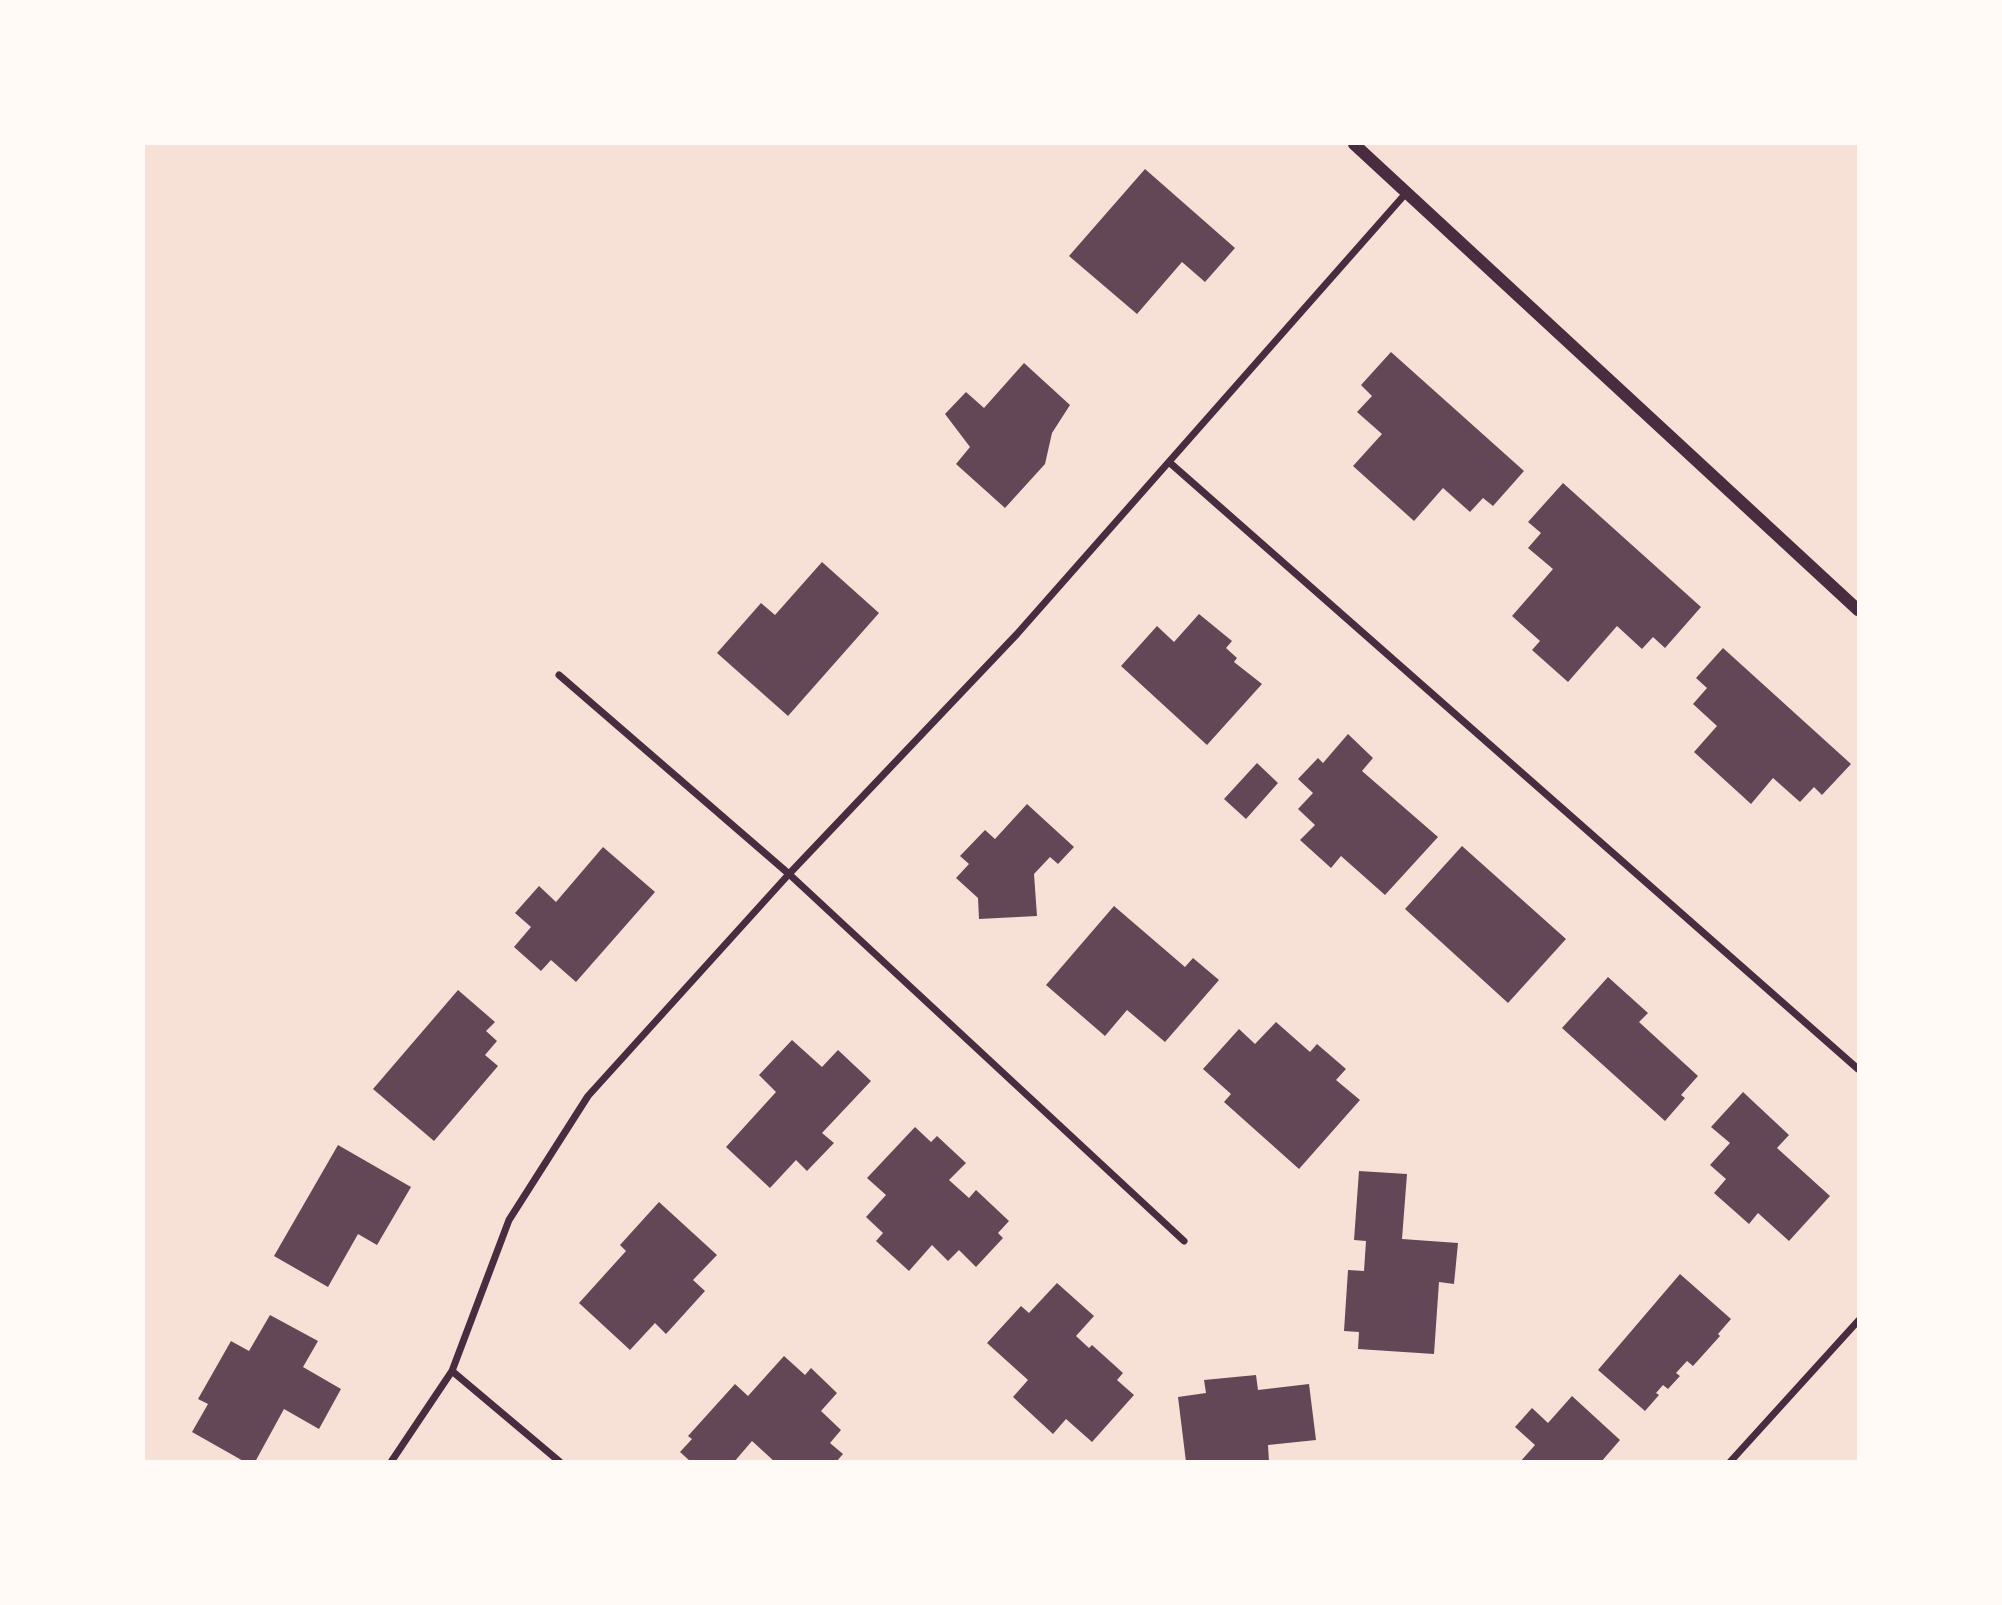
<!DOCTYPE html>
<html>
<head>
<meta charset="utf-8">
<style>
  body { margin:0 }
  #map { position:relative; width:2002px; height:1605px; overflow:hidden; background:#f7e1d7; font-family:"PT Sans Narrow",sans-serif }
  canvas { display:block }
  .frame { position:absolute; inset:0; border:145px solid #fffaf5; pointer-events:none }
</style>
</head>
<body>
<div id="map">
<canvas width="2002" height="1605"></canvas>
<div class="frame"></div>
</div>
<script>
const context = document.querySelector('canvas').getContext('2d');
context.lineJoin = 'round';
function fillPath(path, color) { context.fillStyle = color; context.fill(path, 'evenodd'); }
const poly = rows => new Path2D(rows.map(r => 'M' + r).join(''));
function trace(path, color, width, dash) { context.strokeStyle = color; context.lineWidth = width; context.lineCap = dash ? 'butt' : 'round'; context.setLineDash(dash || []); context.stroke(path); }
const building = poly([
  [1145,169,1235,248,1205,282,1182,262,1137,314,1069,256],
  [1391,352,1524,471,1493,506,1483,498,1470,512,1443,488,1414,521,1353,466,1382,434,1357,412,1372,396,1361,385],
  [1024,363,1070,405,1052,433,1045,464,1005,508,956,464,970,447,945,414,966,392,984,408],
  [1563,483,1701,607,1665,648,1653,637,1642,649,1617,626,1568,682,1532,650,1540,641,1512,616,1553,569,1528,548,1541,533,1528,522],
  [822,562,879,613,788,716,717,653,761,603,775,615],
  [1199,614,1232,641,1226,648,1237,658,1234,662,1262,684,1207,745,1121,666,1157,626,1174,642],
  [1723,648,1851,764,1822,795,1814,787,1800,802,1773,778,1751,804,1694,752,1717,726,1693,704,1707,688,1696,678],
  [1348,734,1373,758,1362,771,1438,837,1385,895,1341,856,1331,868,1300,840,1315,825,1298,809,1313,793,1298,779,1318,758,1323,763],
  [1257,763,1278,783,1246,819,1224,799],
  [1027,804,1074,847,1058,864,1050,857,1034,874,1037,916,979,919,978,898,956,878,969,864,960,856,985,830,995,839],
  [1462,846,1566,939,1508,1003,1405,909],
  [603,847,655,892,576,982,551,960,541,971,514,947,531,927,515,913,539,886,556,902],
  [1114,906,1185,967,1193,958,1219,980,1165,1042,1127,1010,1105,1036,1046,985],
  [1608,977,1648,1013,1639,1022,1698,1076,1681,1095,1685,1098,1665,1121,1562,1028],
  [458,990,495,1022,486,1031,497,1041,485,1055,498,1066,434,1141,373,1089],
  [1276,1022,1310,1052,1317,1044,1346,1069,1336,1080,1360,1100,1299,1169,1224,1102,1231,1094,1203,1069,1239,1029,1255,1044],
  [792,1040,822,1067,838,1050,871,1081,822,1133,834,1143,807,1171,796,1160,770,1188,726,1147,776,1092,759,1075],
  [1743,1092,1789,1135,1777,1148,1830,1196,1789,1241,1758,1213,1749,1224,1714,1193,1726,1179,1710,1165,1730,1143,1711,1127],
  [915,1127,931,1142,937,1136,966,1163,949,1180,969,1198,976,1190,1009,1221,998,1233,1003,1238,976,1267,959,1250,948,1261,932,1245,909,1271,876,1241,883,1233,866,1217,886,1195,867,1178],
  [338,1145,411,1187,377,1245,358,1234,328,1287,274,1256],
  [1359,1171,1407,1174,1402,1239,1458,1243,1454,1284,1439,1282,1434,1354,1358,1349,1359,1332,1344,1331,1348,1270,1364,1271,1366,1241,1354,1240],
  [659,1202,717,1255,693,1280,705,1291,666,1334,655,1323,630,1350,579,1303,626,1251,620,1245],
  [1680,1274,1731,1319,1718,1334,1720,1336,1693,1366,1687,1361,1676,1373,1680,1376,1668,1389,1663,1385,1656,1393,1659,1395,1645,1411,1598,1370],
  [1057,1283,1094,1316,1076,1336,1089,1348,1092,1345,1123,1373,1117,1380,1134,1395,1092,1442,1066,1419,1053,1434,1013,1397,1028,1380,987,1343,1021,1306,1029,1313],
  [270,1315,318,1341,303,1367,341,1389,319,1429,284,1409,255,1462,245,1462,192,1432,208,1404,198,1399,231,1341,249,1351],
  [784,1356,805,1375,811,1368,837,1393,821,1411,841,1430,830,1443,843,1454,836,1462,775,1462,752,1441,734,1462,691,1462,680,1452,692,1439,688,1436,735,1384,748,1396],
  [1256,1375,1258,1390,1309,1384,1316,1440,1268,1445,1269,1462,1186,1462,1178,1397,1206,1393,1204,1380],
  [1572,1396,1620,1440,1601,1462,1520,1462,1535,1445,1515,1427,1532,1408,1548,1423]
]);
const minor = poly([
  [1169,462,1858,1069],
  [559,675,789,874,1184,1241],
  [452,1371,560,1462],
  [391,1462,452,1371,509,1220,588,1096,789,874,1017,634,1407,192],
  [1730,1462,1858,1321]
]);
const tertiary = poly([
  [1354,144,1858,610]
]);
fillPath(building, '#644757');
trace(minor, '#4a2c40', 7);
trace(tertiary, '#4a2c40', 12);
</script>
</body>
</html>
